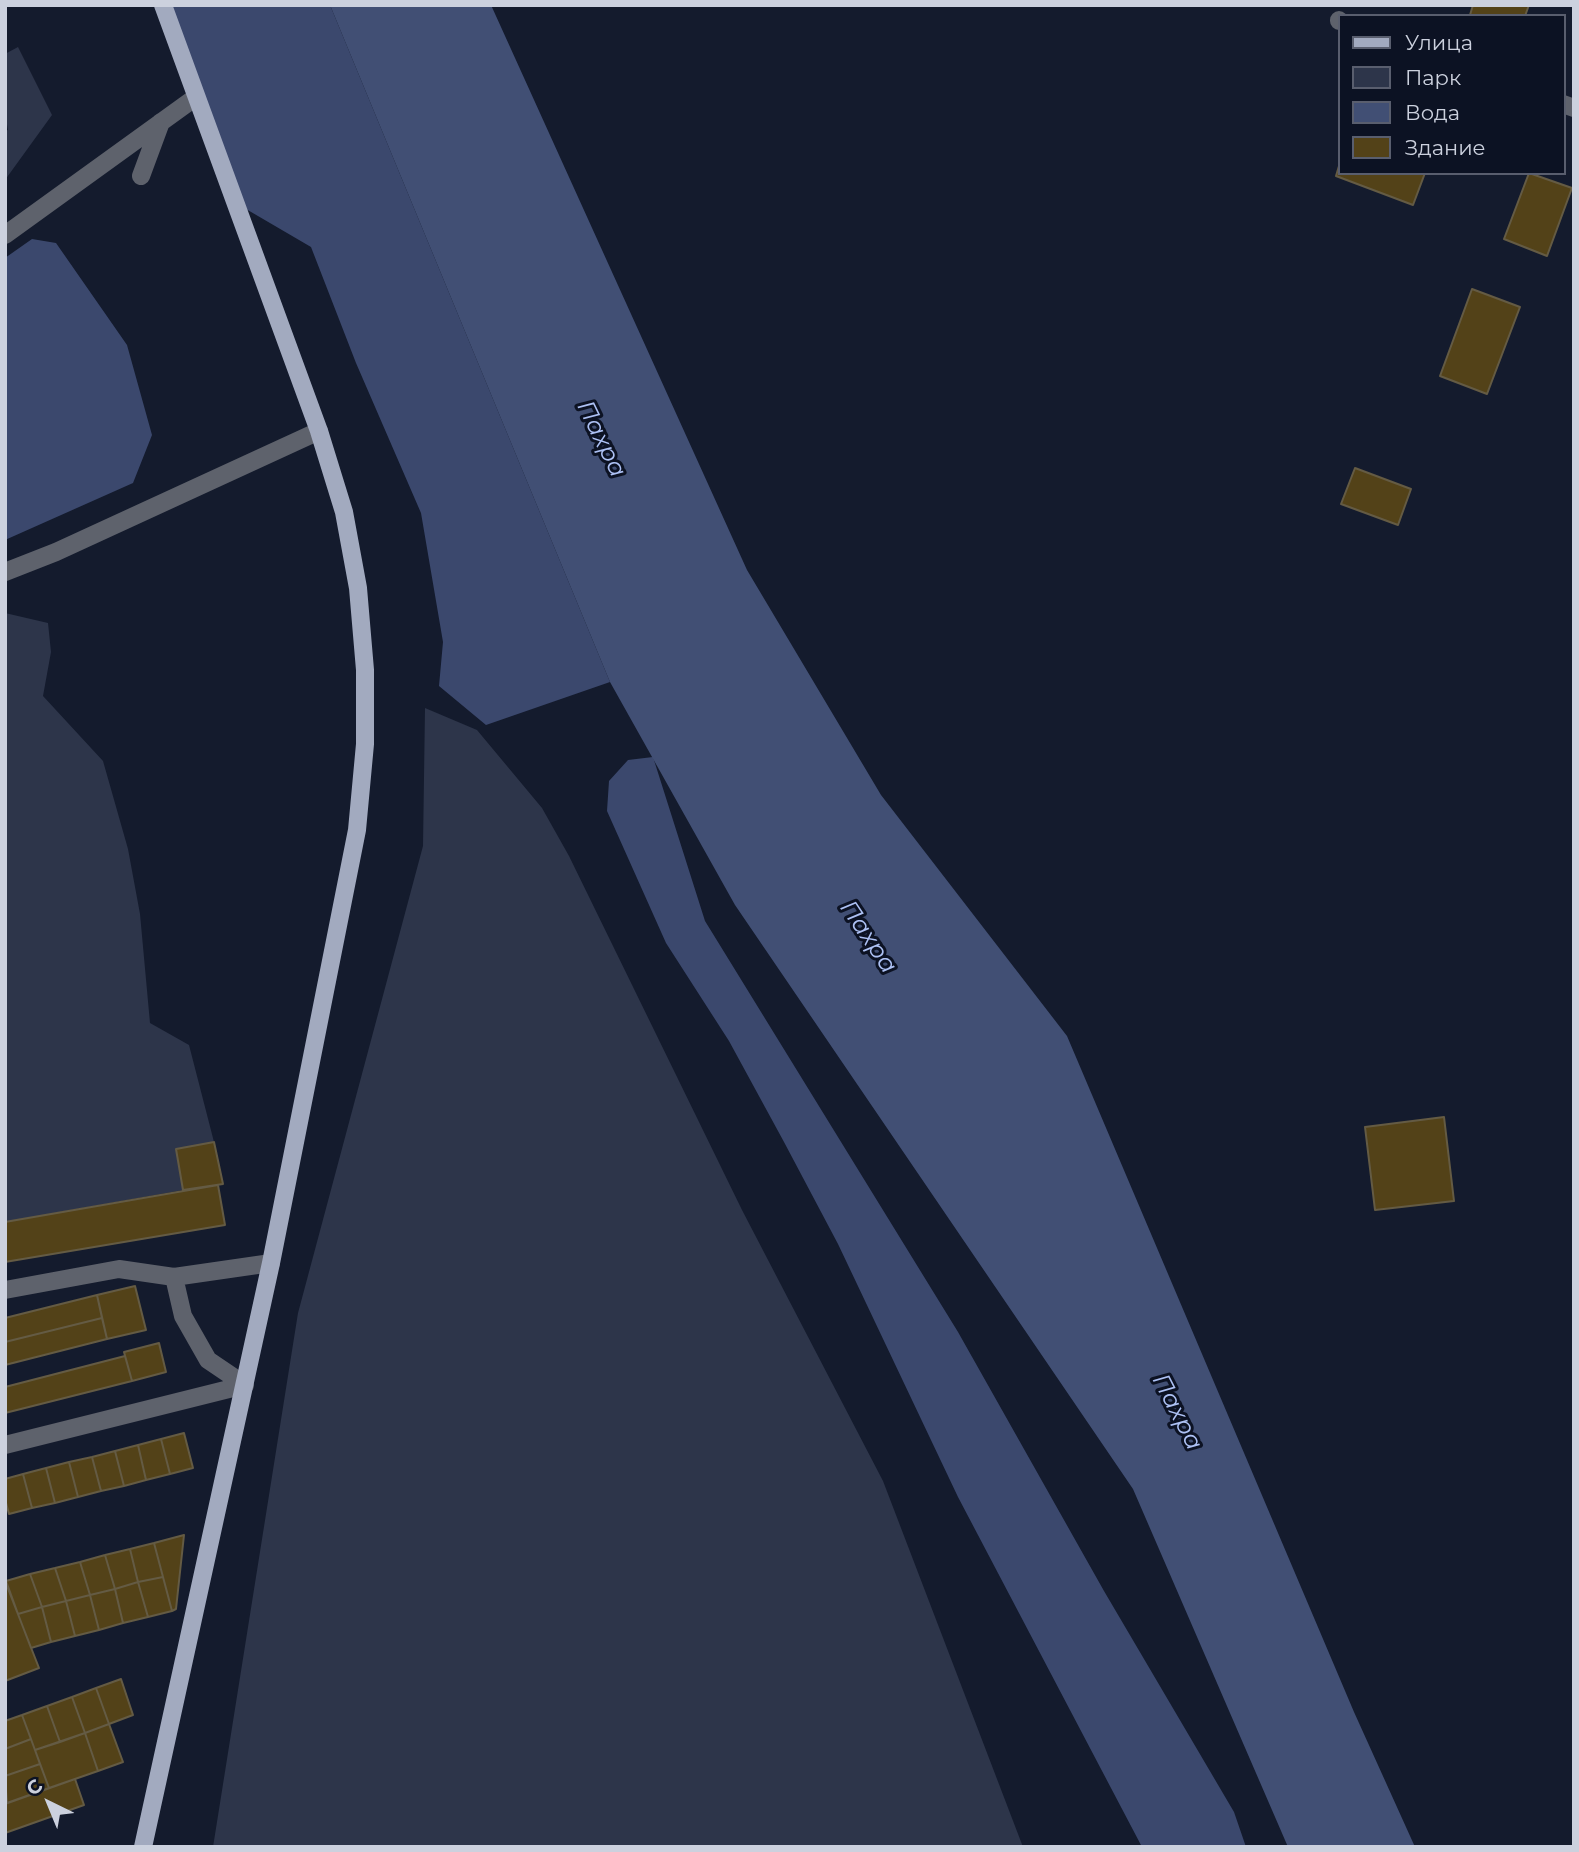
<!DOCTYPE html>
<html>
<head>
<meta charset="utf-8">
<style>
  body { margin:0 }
  #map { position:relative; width:1579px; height:1852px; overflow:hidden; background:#141b2d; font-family:Montserrat,sans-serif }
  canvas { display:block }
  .frame { position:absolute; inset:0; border:7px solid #ccd1de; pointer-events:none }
  .legend { position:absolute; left:1338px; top:14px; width:228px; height:161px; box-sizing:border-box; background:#0c1223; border:2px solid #595e6e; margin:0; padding:9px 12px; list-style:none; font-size:21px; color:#ccd1de }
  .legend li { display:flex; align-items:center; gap:14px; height:35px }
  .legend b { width:35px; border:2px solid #595e6e }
  .north { position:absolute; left:14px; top:1768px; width:70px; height:70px; -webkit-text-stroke:5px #0c1223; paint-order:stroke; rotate:317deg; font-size:19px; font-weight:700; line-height:28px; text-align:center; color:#ccd1de }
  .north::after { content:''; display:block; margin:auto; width:24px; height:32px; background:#ccd1de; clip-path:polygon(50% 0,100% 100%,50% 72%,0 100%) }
</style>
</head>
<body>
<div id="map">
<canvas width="1579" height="1852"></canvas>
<div class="frame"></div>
<ul class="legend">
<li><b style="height:9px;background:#a2aabf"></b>Улица</li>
<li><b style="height:19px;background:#2d354a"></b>Парк</li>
<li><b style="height:19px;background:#414f74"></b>Вода</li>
<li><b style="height:19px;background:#534218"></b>Здание</li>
</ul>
<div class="north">С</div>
</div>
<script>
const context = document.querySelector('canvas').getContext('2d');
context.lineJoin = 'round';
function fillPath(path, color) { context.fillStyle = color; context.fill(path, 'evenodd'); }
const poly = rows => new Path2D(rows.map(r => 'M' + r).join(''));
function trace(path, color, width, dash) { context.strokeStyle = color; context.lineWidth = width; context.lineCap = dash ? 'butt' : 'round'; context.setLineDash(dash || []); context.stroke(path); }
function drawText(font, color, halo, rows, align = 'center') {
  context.font = font + ' Montserrat,sans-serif'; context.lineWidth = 6; context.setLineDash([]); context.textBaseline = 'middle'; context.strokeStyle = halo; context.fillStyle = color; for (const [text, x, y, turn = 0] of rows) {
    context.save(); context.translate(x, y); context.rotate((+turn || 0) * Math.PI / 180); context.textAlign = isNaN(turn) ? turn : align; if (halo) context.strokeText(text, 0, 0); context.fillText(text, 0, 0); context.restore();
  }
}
const green = poly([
  [18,47,52,115,5,180,5,131,8,130,5,113,5,54],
  [5,613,48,623,51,652,43,696,103,761,128,849,140,914,150,1023,189,1045,214,1142,176,1149,183,1190,5,1222],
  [425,708,477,730,542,808,569,856,742,1210,883,1481,1023,1847,213,1847,298,1313,423,846]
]);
const forest = poly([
  [163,5,330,5,610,682,486,725,439,686,443,642,421,513,356,363,311,247,234,202],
  [32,239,56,243,127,345,152,435,133,483,5,540,5,258],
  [653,757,705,921,958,1332,1104,1591,1234,1812,1246,1847,1142,1847,958,1497,838,1244,784,1142,729,1041,666,943,607,811,609,781,628,760]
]);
const water = poly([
  [330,5,491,5,747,570,881,795,1067,1036,1354,1712,1415,1847,1288,1847,1133,1489,735,905,610,682]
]);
const building = poly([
  [1473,5,1529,5,1525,16,1473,16,1470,15,1473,5],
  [1339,166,1339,173,1425,173,1413,205,1336,176,1339,166],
  [1529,173,1572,188,1547,256,1504,239,1529,173],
  [1472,289,1520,307,1487,394,1440,376,1472,289],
  [1355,468,1411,489,1398,525,1341,504,1355,468],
  [1444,1117,1454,1201,1375,1210,1365,1127,1444,1117],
  [214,1142,223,1184,183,1190,176,1149,214,1142],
  [218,1185,225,1225,5,1262,5,1222,218,1185],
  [135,1286,146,1330,107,1339,97,1295,135,1286],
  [97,1295,102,1318,5,1342,5,1318,97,1295],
  [102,1318,107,1339,5,1365,5,1342,102,1318],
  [159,1343,166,1372,132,1381,124,1352,159,1343],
  [125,1356,132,1381,5,1413,5,1387,125,1356],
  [184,1433,193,1468,170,1474,161,1439,184,1433],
  [161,1439,170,1474,146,1480,138,1445,161,1439],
  [138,1445,146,1480,124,1486,115,1451,138,1445],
  [115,1451,124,1486,101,1491,92,1457,115,1451],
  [92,1457,101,1491,78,1497,69,1462,92,1457],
  [69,1462,78,1497,55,1503,46,1468,69,1462],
  [46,1468,55,1503,32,1508,23,1474,46,1468],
  [23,1474,32,1508,9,1514,5,1499,5,1479,23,1474],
  [184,1535,176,1609,172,1611,154,1543,184,1535],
  [154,1543,163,1577,138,1582,130,1549,154,1543],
  [130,1549,138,1582,115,1589,105,1555,130,1549],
  [105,1555,115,1589,90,1595,80,1562,105,1555],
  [80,1562,90,1595,66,1601,55,1568,80,1562],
  [55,1568,66,1601,42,1607,30,1574,55,1568],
  [30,1574,42,1607,18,1614,6,1581,30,1574],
  [163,1577,172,1611,148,1617,138,1582,163,1577],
  [5,1581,39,1668,5,1681,5,1581],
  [138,1582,148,1617,123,1623,115,1589,138,1582],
  [115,1589,123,1623,99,1630,90,1595,115,1589],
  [90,1595,99,1630,75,1636,66,1601,90,1595],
  [66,1601,75,1636,51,1642,42,1607,66,1601],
  [42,1607,51,1642,31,1648,18,1614,42,1607],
  [121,1679,133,1715,109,1724,96,1688,121,1679],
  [96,1688,109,1724,85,1733,72,1697,96,1688],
  [72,1697,85,1733,60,1742,47,1706,72,1697],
  [47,1706,60,1742,35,1750,22,1715,47,1706],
  [22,1715,31,1739,5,1749,5,1721,22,1715],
  [109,1724,123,1762,98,1771,85,1733,109,1724],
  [85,1733,98,1771,49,1788,35,1750,85,1733],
  [31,1739,40,1764,5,1776,5,1749,31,1739],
  [40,1764,49,1788,7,1803,5,1776,40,1764],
  [75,1779,84,1805,5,1833,5,1804,75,1779]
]);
const minor = poly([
  [1339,20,1339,21],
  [1563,104,1574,108],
  [141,176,161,122],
  [5,235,196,97],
  [5,572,56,552,319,431],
  [174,1277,183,1316,208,1360,245,1385],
  [5,1290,119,1269,174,1277,271,1263],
  [5,1445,245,1385]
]);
const major = poly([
  [143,1847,271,1263,357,830,365,744,365,670,358,588,344,512,319,431,163,5]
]);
const waterNames = [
  ["Пахра",601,439,64],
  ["Пахра",868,937,56],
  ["Пахра",1177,1412,63]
];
fillPath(green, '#2d354a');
fillPath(forest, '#3b486d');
fillPath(water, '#414f74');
fillPath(building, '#534218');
trace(building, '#645b44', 2);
trace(minor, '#5e626c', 18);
trace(major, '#a2aabf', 18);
drawText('italic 24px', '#adc1f4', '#0c1223', waterNames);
</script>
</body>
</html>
